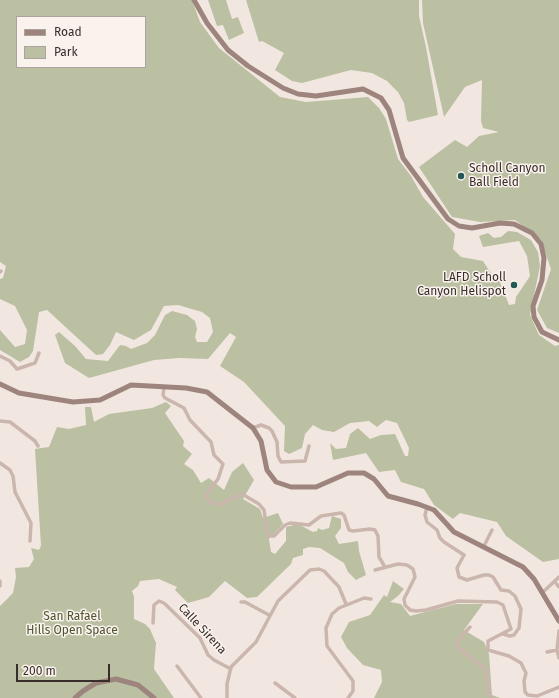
<!DOCTYPE html>
<html>
<head>
<meta charset="utf-8">
<style>
  body { margin:0 }
  #map { position:relative; width:559px; height:698px; overflow:hidden; background:#f2e7e0; font-family:"Fira Sans",sans-serif }
  canvas { display:block }
  .legend { position:absolute; left:16px; top:16px; width:130px; height:52px; box-sizing:border-box; background:#faf2ed; border:1px solid #aca39f; margin:0; padding:5px 7px; list-style:none; font-size:12px; color:#382d2b }
  .legend li { display:flex; align-items:center; gap:8px; height:20px }
  .legend b { width:20px; border:1px solid #aca39f }
  .scale { position:absolute; left:16px; top:664px; width:94px; height:18px; box-sizing:border-box; border:2px solid #382d2b; border-top:0; padding-left:5px; font-size:12px; line-height:14px; white-space:nowrap; color:#382d2b; -webkit-text-stroke:3px #faf2ed; paint-order:stroke }
</style>
</head>
<body>
<div id="map">
<canvas width="559" height="698"></canvas>
<ul class="legend">
<li><b style="height:5px;background:#9d857e"></b>Road</li>
<li><b style="height:11px;background:#bac0a1"></b>Park</li>
</ul>
<div class="scale">200 m</div>
</div>
<script>
const context = document.querySelector('canvas').getContext('2d');
context.lineJoin = 'round';
function fillPath(path, color) { context.fillStyle = color; context.fill(path, 'evenodd'); }
const poly = rows => new Path2D(rows.map(r => 'M' + r).join(''));
function trace(path, color, width, dash) { context.strokeStyle = color; context.lineWidth = width; context.lineCap = dash ? 'butt' : 'round'; context.setLineDash(dash || []); context.stroke(path); }
function drawText(font, color, halo, rows, align = 'center') {
  context.font = font + ' "Fira Sans",sans-serif'; context.lineWidth = 3; context.setLineDash([]); context.textBaseline = 'middle'; context.strokeStyle = halo; context.fillStyle = color; for (const [text, x, y, turn = 0] of rows) {
    context.save(); context.translate(x, y); context.rotate((+turn || 0) * Math.PI / 180); context.textAlign = isNaN(turn) ? turn : align; if (halo) context.strokeText(text, 0, 0); context.fillText(text, 0, 0); context.restore();
  }
}
const green = poly([
  [0,0,192,0,200,22,219,48,280,97,306,102,368,97,379,108,386,119,398,159,411,176,423,197,455,234,453,249,461,257,483,261,490,272,498,277,509,305,515,304,516,297,530,276,527,256,519,241,483,247,479,236,488,233,494,238,501,237,508,231,517,232,531,240,538,252,540,266,530,315,539,335,555,346,559,345,559,559,543,562,506,536,497,522,460,513,453,519,434,505,424,489,401,482,395,470,379,472,366,453,333,460,330,443,336,449,346,448,350,434,358,428,370,439,381,435,395,434,405,456,408,456,409,448,397,423,386,420,377,427,369,421,350,423,334,432,322,430,313,425,305,434,302,448,289,454,284,451,285,426,244,382,220,366,236,337,230,333,208,359,179,358,154,360,89,378,65,363,55,335,59,332,75,346,86,359,108,361,120,345,126,346,131,349,147,343,155,335,165,315,172,311,187,315,195,321,197,329,195,337,197,342,207,342,213,332,210,318,202,312,178,305,164,306,151,330,134,340,116,332,110,345,103,354,96,355,47,310,39,312,33,351,29,357,20,362,0,350,0,330,15,347,25,344,27,330,15,306,0,299,0,279,3,278,6,266,0,262],
  [17,17,145,17,145,67,17,67],
  [208,0,226,0,232,19,238,17,244,33,229,40,223,25,217,26],
  [246,0,419,0,419,16,426,47,438,115,409,122,407,120,404,103,398,92,387,81,372,73,351,70,302,83,292,81,275,70,284,53,262,41,259,42],
  [422,0,559,0,559,333,547,328,537,310,551,269,541,240,515,220,480,222,452,217,419,167,455,140,467,147,479,136,499,132,483,128,481,121,482,80,465,87,444,117,423,23],
  [166,402,171,406,165,413,184,441,183,446,192,454,184,464,193,470,201,483,209,478,224,490,232,472,243,463,254,480,243,499,260,509,263,518,278,513,283,524,269,539,271,552,275,554,286,541,286,527,298,524,313,532,317,531,318,528,322,530,329,528,332,516,341,519,341,528,335,536,339,544,358,541,359,551,366,575,356,580,348,572,344,563,320,548,309,547,303,549,303,555,293,558,291,564,257,597,247,598,225,581,209,597,188,603,175,590,177,587,159,579,140,581,138,586,132,591,134,597,134,619,145,624,150,629,156,643,154,669,174,698,0,698,0,606,13,593,16,577,15,568,29,567,34,559,31,548,39,550,41,546,35,449,49,447,57,427,69,429,86,425,85,407,91,407,94,422,109,414,152,408],
  [393,581,404,589,398,596,390,602,401,604,410,616,456,604,483,604,464,630,484,642,489,654,492,695,500,698,374,698,382,682,381,670,363,665,347,648,341,637,349,622,370,615,384,595,387,597]
]);
const street = poly([
  [0,272,1,271],
  [0,356,10,361,17,369,35,363,39,353],
  [164,387,163,395,165,398,184,408,190,420,211,442,214,455,223,464,218,479,208,492,206,496,209,501,219,505,242,494,259,504,264,510,267,532,269,536,274,536,285,525,290,523,309,525,321,516,341,513,344,515,349,530,353,531,370,529,375,530,378,536,379,557,385,567],
  [0,421,10,422,35,441,38,446],
  [253,428,261,425,269,428,272,431,277,442,278,456,281,462,305,461,309,446],
  [0,463,10,470,13,476,15,492,31,523,30,541],
  [427,507,425,515,427,522,437,530,440,538,444,542,464,555,457,568,459,577,467,580,484,575,489,575,493,577,501,590,509,591,515,596,521,609,519,628,514,635,510,636,503,634],
  [484,546,492,530],
  [375,570,398,564,407,565,413,569,415,577,404,599,405,605,410,610,416,611,426,610,458,601,497,602,503,605,511,629,488,641,488,650,509,656,521,663,526,673,524,681,525,692,528,695,537,696,559,687],
  [0,581,0,586],
  [555,582,559,587],
  [542,593,559,577],
  [241,602,245,602,269,615],
  [153,623,154,605,159,601,164,603,200,638,208,655,214,660,231,669],
  [470,627,457,641,457,647,486,669,488,692,492,698],
  [559,631,557,650,559,658],
  [547,652,557,650],
  [177,666,201,698],
  [275,683,295,698],
  [227,698,227,684,231,667,256,642,278,601,310,570,319,569,324,571,339,587,346,604],
  [348,698,353,691,353,681,327,646,326,628,332,614,339,608,364,598,371,599]
]);
const secondary = poly([
  [194,0,207,23,228,50,248,66,283,88,298,94,316,96,363,89,381,98,389,110,403,158,448,219,459,226,472,228,500,223,514,224,532,233,541,244,544,258,542,280,533,306,534,317,542,332,559,340],
  [0,384,19,393,73,402,100,400,131,385,186,388,207,392,253,428,261,441,267,470,276,482,291,487,316,487,348,473,364,473,374,479,388,496,418,504,434,510,454,532,523,567,534,579,559,621],
  [75,698,83,691,96,683,116,679,138,685,154,698]
]);
const markers = [
  [461,176,4,"#235854"],
  [514,285,4,"#235854"]
];
const poiNames = [
  ["Scholl Canyon",469,169],
  ["Ball Field",469,183],
  ["LAFD Scholl",506,278,"right"],
  ["Canyon Helispot",506,292,"right"]
];
const parkNames = [
  ["San Rafael",72,617],
  ["Hills Open Space",72,631]
];
const streetNames = [
  ["Calle Sirena",202,629,47]
];
fillPath(green, '#bac0a1');
trace(street, '#cab6ad', 3.5);
trace(secondary, '#9d857e', 5);
for (const [x, y, r, color] of markers) { const dot = new Path2D(); dot.arc(x, y, r, 0, 2 * Math.PI); context.fillStyle = color; context.fill(dot); trace(dot, '#faf2ed', 1.5); }
drawText('12px', '#382d2b', '#faf2ed', poiNames, 'left');
drawText('12px', '#4d5530', '#faf2ed', parkNames);
drawText('12px', '#382d2b', '#faf2ed', streetNames);
</script>
</body>
</html>
